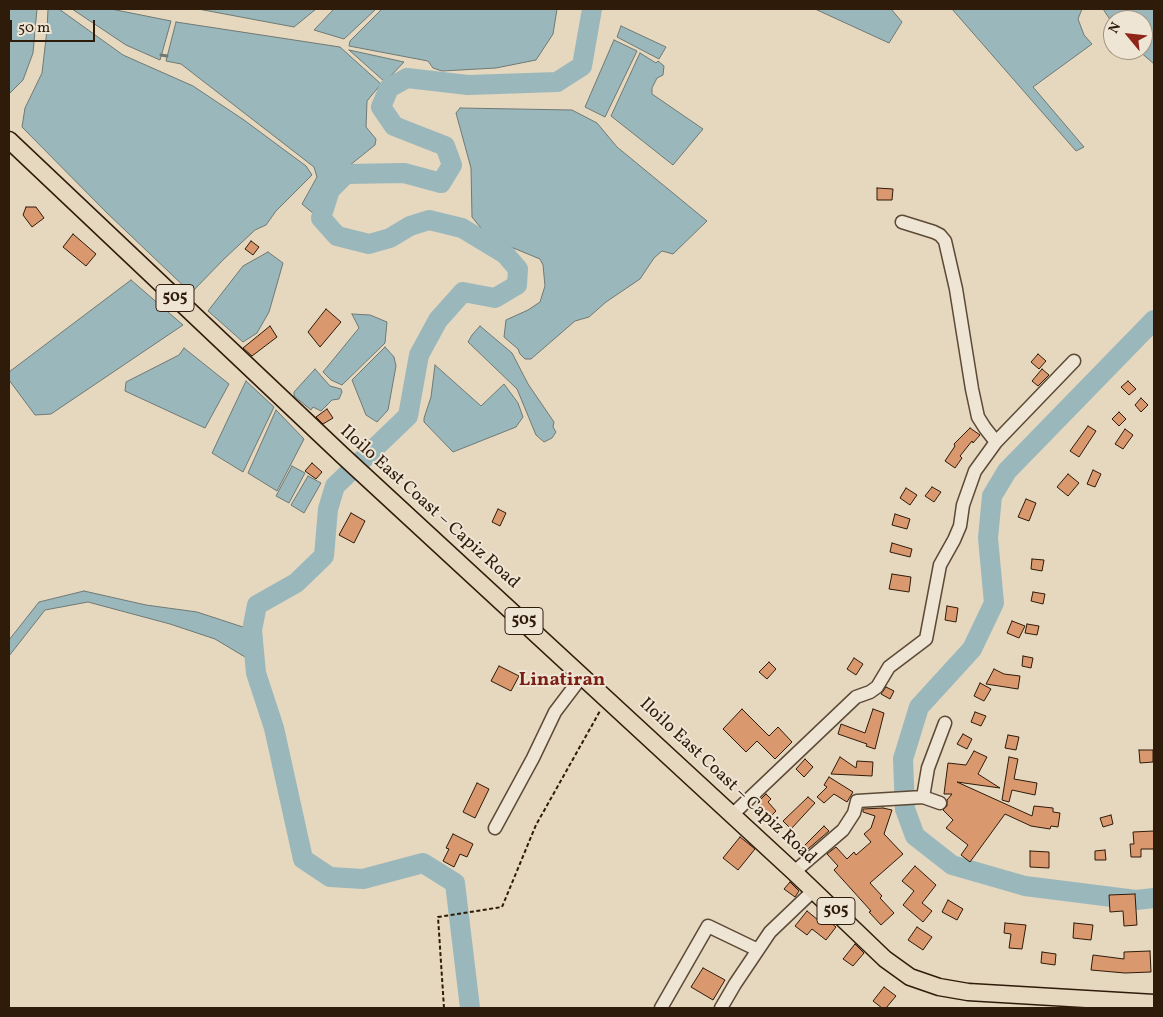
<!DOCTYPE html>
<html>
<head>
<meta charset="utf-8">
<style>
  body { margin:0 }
  #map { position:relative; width:1163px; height:1017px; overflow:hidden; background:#e6d7bf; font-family:Vollkorn,serif }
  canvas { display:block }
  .frame { position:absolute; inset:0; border:10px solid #2e1b09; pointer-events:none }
  .north { position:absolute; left:1103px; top:10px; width:50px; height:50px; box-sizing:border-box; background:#efe5d5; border:1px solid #a29483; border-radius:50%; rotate:298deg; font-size:14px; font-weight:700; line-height:20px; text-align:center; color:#2e1b09 }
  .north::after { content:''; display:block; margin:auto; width:18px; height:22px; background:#8f2418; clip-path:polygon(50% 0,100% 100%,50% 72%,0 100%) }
  .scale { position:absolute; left:10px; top:20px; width:85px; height:22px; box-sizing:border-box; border:2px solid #2e1b09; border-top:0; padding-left:6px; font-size:15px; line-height:18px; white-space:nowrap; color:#2e1b09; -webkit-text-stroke:4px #efe5d5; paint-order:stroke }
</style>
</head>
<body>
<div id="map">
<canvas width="1163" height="1017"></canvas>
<div class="frame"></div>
<div class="north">N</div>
<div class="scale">50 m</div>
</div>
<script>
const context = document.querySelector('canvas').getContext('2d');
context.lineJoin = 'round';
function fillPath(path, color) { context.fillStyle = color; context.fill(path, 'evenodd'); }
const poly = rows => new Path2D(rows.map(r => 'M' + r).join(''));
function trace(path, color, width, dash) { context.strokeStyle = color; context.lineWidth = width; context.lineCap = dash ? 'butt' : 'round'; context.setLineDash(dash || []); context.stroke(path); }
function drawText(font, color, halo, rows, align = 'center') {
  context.font = font + ' Vollkorn,serif'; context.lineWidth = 4; context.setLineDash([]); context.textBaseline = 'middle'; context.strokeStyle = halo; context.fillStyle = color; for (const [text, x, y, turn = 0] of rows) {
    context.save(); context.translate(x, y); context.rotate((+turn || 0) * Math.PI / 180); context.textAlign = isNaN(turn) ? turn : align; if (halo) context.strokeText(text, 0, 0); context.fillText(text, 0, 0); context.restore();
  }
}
const water = poly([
  [9,9,37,9,33,53,23,80,9,94,9,9],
  [48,9,59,9,123,55,193,86,244,120,306,166,312,175,276,211,266,225,255,230,224,259,191,293,106,212,22,127,25,108,42,73,47,30,48,9],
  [72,9,111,9,171,21,160,60,126,45,72,9],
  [198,9,316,9,294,27,198,9],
  [334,9,376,9,344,39,314,30,334,9],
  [382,9,557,9,553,34,536,60,496,68,442,71,433,68,428,61,349,46,350,41,382,9],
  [815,9,891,9,902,22,889,43,815,9],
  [952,9,1082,9,1078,19,1084,35,1092,44,1033,87,1084,147,1076,151,952,9],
  [1103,9,1154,9,1154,64,1138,50,1143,50,1143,20,1113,20,1113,24,1103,9],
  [176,22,340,47,381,84,367,101,366,127,376,139,375,145,329,182,314,214,302,204,317,177,314,167,181,64,166,61,176,22],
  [621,26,666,47,659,59,617,37,621,26],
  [614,40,637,51,605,117,585,107,614,40],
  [349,50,404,62,385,82,349,50],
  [640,53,656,63,658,61,664,66,663,75,657,78,652,88,652,94,703,129,673,165,611,116,640,53],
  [460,108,572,110,597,123,617,147,707,221,673,254,662,251,654,258,640,279,606,302,589,317,575,321,531,359,525,359,520,354,518,349,504,337,506,320,528,310,540,302,545,286,543,265,540,259,489,238,472,217,471,168,456,113,460,108],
  [268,252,283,263,269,312,257,333,243,342,208,311,243,266,268,252],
  [131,280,183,325,51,414,35,415,9,380,9,372,131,280],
  [352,314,370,315,387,322,385,343,342,385,331,380,323,372,359,328,352,314],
  [480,326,512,353,528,384,554,422,553,427,556,432,552,438,544,442,536,435,517,389,468,342,472,335,480,326],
  [385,347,394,357,396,366,388,410,377,422,366,415,352,380,385,347],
  [184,348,229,384,205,428,125,391,126,382,179,355,184,348],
  [435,365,481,406,504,384,518,403,523,417,516,427,453,452,424,422,424,418,431,397,435,365],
  [315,369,330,386,341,389,342,392,339,399,332,400,321,411,313,407,311,410,294,396,294,392,315,369],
  [246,381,274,407,243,472,212,453,246,381],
  [276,410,304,439,277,491,248,473,276,410],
  [292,466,305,473,289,503,276,496,292,466],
  [308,476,321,483,304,513,291,505,308,476],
  [84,591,146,605,197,612,252,630,245,657,215,639,170,624,88,602,45,610,9,656,9,640,39,602,84,591]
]);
const stream = poly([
  [161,55,167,56]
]);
const river = poly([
  [1154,320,1007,471,992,496,988,538,994,603,972,649,919,707,903,759,905,809,915,836,952,865,1025,886,1136,900,1154,898],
  [470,1008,455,883,423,863,363,879,330,877,303,859,274,728,256,673,252,630,257,605,296,583,324,556,328,509,335,486,408,416,419,355,438,320,463,292,495,298,517,285,518,269,505,254,462,228,429,220,410,226,390,238,369,244,337,236,321,218,330,190,346,174,404,173,441,183,452,165,445,146,394,126,381,107,389,88,407,78,468,85,557,82,582,66,592,9]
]);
const building = poly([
  [877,188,893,189,892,200,877,200,877,188],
  [26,207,36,207,44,218,32,227,23,215,26,207],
  [73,234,96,254,86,266,63,247,73,234],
  [251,241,259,247,253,255,245,249,251,241],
  [326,309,341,322,320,347,308,332,326,309],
  [270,326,277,337,252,356,243,348,270,326],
  [1038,354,1046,361,1039,369,1031,362,1038,354],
  [1042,369,1049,375,1038,386,1032,381,1042,369],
  [1128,381,1136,389,1129,395,1121,387,1128,381],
  [1141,398,1148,405,1141,412,1135,405,1141,398],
  [327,409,333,418,323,424,316,417,327,409],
  [1119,412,1126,419,1119,426,1112,419,1119,412],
  [1088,426,1096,431,1079,457,1070,451,1088,426],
  [970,428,980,435,973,443,972,441,960,456,962,458,955,468,945,461,955,446,954,444,970,428],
  [1125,429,1133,435,1123,449,1115,444,1125,429],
  [312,463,322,472,316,479,305,471,312,463],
  [1093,470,1101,474,1095,487,1087,484,1093,470],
  [1068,474,1079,483,1068,496,1057,487,1068,474],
  [932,487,941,492,934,502,925,496,932,487],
  [906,488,917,495,910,505,900,498,906,488],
  [1026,499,1036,503,1029,521,1018,517,1026,499],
  [498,509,506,513,500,526,492,522,498,509],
  [351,513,365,521,354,543,339,535,351,513],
  [895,514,910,519,907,529,892,525,895,514],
  [892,543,912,549,910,557,890,552,892,543],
  [1032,559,1044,560,1042,571,1031,569,1032,559],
  [892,574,911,577,909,592,889,589,892,574],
  [1033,592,1045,594,1043,604,1031,601,1033,592],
  [947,606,958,608,956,622,945,620,947,606],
  [1012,621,1025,626,1019,638,1007,633,1012,621],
  [1027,624,1039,626,1037,635,1025,633,1027,624],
  [1023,656,1033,658,1031,668,1022,666,1023,656],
  [854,658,863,664,856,675,847,669,854,658],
  [769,662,776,669,767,679,759,672,769,662],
  [499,666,519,676,511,691,491,681,499,666],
  [994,669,1004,674,1020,676,1018,689,986,684,994,669],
  [980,683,991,689,984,701,974,696,980,683],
  [886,687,894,691,890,699,881,694,886,687],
  [742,709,769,736,778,727,792,742,775,759,757,741,746,752,723,729,742,709],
  [873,709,884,713,875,749,866,746,867,744,838,734,841,724,865,733,873,709],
  [975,712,986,716,981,726,971,722,975,712],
  [963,734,972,739,967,749,957,744,963,734],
  [1008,735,1019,737,1016,750,1005,748,1008,735],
  [1139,750,1153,750,1153,762,1140,763,1139,750],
  [974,751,987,757,978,774,1000,788,957,782,1032,816,1034,806,1053,808,1053,812,1060,813,1058,827,1051,826,1050,829,1031,826,1005,814,970,862,961,855,968,845,946,828,953,820,943,810,947,806,947,800,952,794,944,794,948,763,966,765,974,751],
  [840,757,856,768,857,761,873,762,872,776,831,774,840,757],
  [1009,757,1018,759,1014,779,1037,783,1035,795,1012,790,1009,802,1002,800,1009,757],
  [805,759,813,767,804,777,796,769,805,759],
  [829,777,853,792,847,802,834,794,824,803,817,797,827,787,824,785,829,777],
  [477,783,489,789,475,818,463,812,477,783],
  [766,794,771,799,768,802,776,811,765,822,759,815,763,811,756,804,766,794],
  [808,797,815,803,791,829,783,821,808,797],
  [883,808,892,810,884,834,903,854,870,883,882,896,880,898,894,913,881,925,869,912,871,911,834,870,838,866,827,854,836,847,847,859,854,852,856,855,871,842,864,834,871,828,875,816,863,812,863,809,883,808],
  [1111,815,1113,824,1103,827,1100,818,1111,815],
  [824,826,829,831,801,855,798,852,824,826],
  [1154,831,1154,849,1141,849,1141,857,1131,857,1130,844,1134,844,1133,832,1154,831],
  [453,834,473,844,467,857,460,854,454,867,443,861,449,849,446,848,453,834],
  [740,837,755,849,738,870,723,858,740,837],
  [1105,850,1106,860,1095,860,1095,851,1105,850],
  [1030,851,1049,852,1049,868,1030,867,1030,851],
  [915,866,936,885,922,903,932,911,923,922,903,905,914,891,902,881,915,866],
  [790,882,799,891,795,897,784,889,790,882],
  [1135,894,1137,925,1124,926,1123,911,1110,912,1109,895,1135,894],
  [948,900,963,909,957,920,942,912,948,900],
  [807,911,823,924,827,920,836,927,826,940,812,929,807,935,795,926,807,911],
  [1005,923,1026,925,1022,949,1009,948,1011,934,1004,933,1005,923],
  [1074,923,1093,925,1091,940,1073,938,1074,923],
  [917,927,932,937,923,950,908,940,917,927],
  [855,944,864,953,853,966,843,959,855,944],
  [1150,951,1151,972,1125,973,1091,970,1093,955,1124,959,1124,952,1150,951],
  [1042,952,1056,954,1055,965,1041,963,1042,952],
  [703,968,725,980,713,1000,691,987,703,968],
  [884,987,896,996,886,1008,882,1008,873,1001,884,987]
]);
const path = poly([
  [444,1008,438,917,502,907,536,825,600,711]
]);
const minor = poly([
  [902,222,934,232,940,235,945,241,956,289,972,389,978,417,985,428,996,442],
  [923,797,928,768,945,723],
  [732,815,856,697,870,692,877,687,889,667,926,639,940,565,954,540,960,526,963,505,975,471,996,442,1074,361],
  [495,828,533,758,555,712,583,675],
  [794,872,843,830,854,813,857,801,923,797,940,803],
  [661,1008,708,926,758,950],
  [721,1008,735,984,770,932,814,890]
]);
const major = poly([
  [9,140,342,455,794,872,885,959,910,977,939,987,968,992,1154,1003]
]);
const shields = [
  [175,298,38],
  [524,621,38],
  [836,911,38]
];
const shieldNames = [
  ["505",175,298],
  ["505",524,621],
  ["505",836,911]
];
const streetNames = [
  ["Iloilo East Coast – Capiz Road",429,508,42],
  ["Iloilo East Coast – Capiz Road",727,782,43]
];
const neighbourhoodNames = [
  ["Linatiran",562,682]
];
fillPath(water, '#9ab7bb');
trace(water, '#6f7974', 1);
trace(stream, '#6f7974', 3);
trace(river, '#9ab7bb', 20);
fillPath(building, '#da986f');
trace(building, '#2e1b09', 1);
trace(minor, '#5c4a36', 15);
trace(major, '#2e1b09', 19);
trace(path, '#2e1b09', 2, [4, 2.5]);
trace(minor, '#efe5d5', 12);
trace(major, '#e6d7bf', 16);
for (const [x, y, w] of shields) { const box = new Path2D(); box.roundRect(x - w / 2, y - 13.5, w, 27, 4); context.fillStyle = '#efe5d5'; context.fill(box); trace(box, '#2e1b09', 1); }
drawText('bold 16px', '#2e1b09', null, shieldNames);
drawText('18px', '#2e1b09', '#efe5d5', streetNames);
drawText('bold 19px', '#7a1f14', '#efe5d5', neighbourhoodNames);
</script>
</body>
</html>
